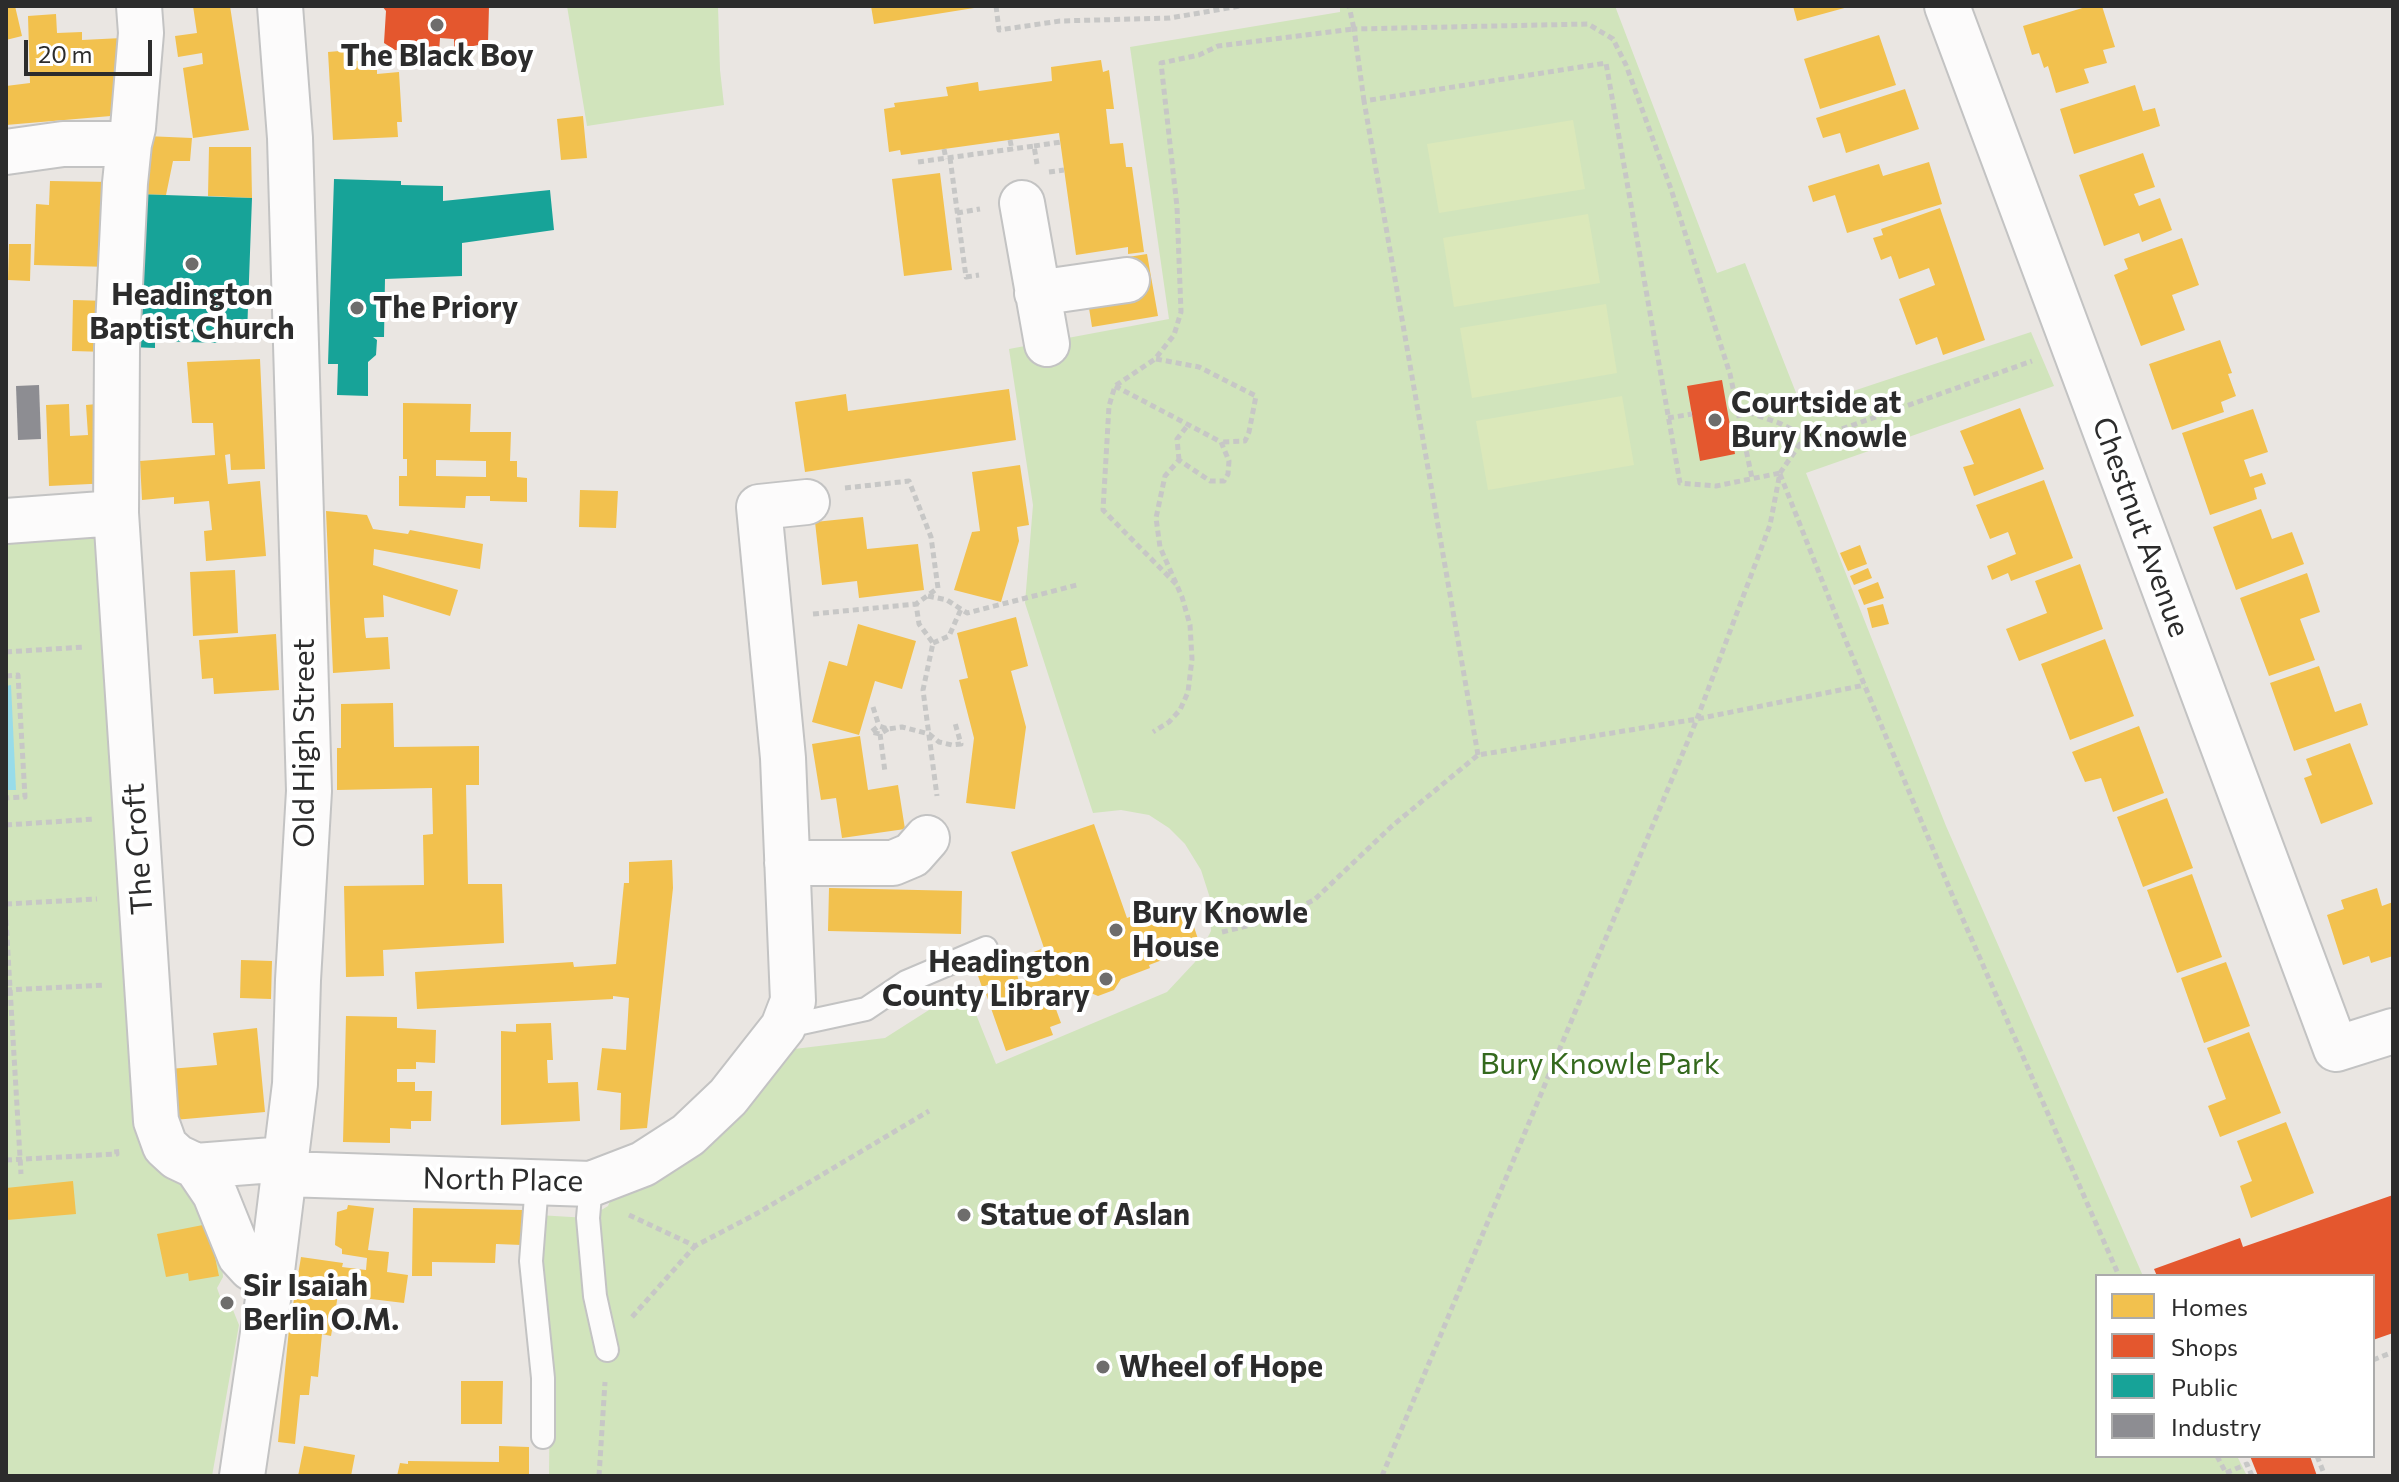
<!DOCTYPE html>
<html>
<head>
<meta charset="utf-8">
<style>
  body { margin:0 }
  #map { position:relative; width:2399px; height:1482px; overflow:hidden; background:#eae6e2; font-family:Commissioner,sans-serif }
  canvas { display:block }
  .frame { position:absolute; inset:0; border:8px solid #2c2c2c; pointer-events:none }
  .legend { position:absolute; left:2095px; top:1274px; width:280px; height:184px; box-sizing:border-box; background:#fff; border:2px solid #ababab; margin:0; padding:10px 14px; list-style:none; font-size:24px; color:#2c2c2c }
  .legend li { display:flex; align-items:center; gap:16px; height:40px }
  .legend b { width:40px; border:2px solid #ababab }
  .scale { position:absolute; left:24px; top:40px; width:128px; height:36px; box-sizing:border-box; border:4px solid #2c2c2c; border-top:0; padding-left:10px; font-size:24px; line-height:28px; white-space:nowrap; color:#2c2c2c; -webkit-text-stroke:6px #fff; paint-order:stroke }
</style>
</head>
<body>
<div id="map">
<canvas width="2399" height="1482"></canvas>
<div class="frame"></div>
<ul class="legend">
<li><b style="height:22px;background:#f2c14e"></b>Homes</li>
<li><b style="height:22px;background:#e4572e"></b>Shops</li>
<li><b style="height:22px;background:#17a398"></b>Public</li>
<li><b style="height:22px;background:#8d8d92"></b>Industry</li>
</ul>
<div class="scale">20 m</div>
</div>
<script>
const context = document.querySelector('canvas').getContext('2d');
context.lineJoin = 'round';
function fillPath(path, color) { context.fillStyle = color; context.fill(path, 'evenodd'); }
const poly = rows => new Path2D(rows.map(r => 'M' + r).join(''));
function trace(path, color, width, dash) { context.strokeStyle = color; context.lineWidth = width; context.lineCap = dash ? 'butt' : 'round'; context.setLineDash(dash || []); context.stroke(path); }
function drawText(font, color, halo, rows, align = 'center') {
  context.font = font + ' Commissioner,sans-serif'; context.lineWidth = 8; context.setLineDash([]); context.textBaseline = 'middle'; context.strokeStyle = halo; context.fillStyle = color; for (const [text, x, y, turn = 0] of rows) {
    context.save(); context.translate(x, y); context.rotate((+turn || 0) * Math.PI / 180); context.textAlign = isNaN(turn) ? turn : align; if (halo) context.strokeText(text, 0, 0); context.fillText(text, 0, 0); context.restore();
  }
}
const green = poly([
  [567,6,718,6,720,70,724,105,587,126],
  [1340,6,1615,6,1717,273,1745,263,1802,408,2031,332,2054,386,1806,473,1946,826,2143,1276,2097,1276,2097,1456,2237,1456,2247,1476,549,1476,550,1381,538,1215,588,1218,608,1206,616,1186,786,1050,885,1038,965,987,996,1064,1167,992,1195,962,1211,931,1210,898,1201,870,1185,844,1169,828,1149,815,1121,810,1093,813,1025,603,1033,505,1009,349,1169,319,1130,47,1340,12],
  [6,532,100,532,140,1102,220,1232,223,1277,217,1288,222,1302,231,1305,239,1325,212,1476,6,1476]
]);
const pitch = poly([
  [1573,120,1585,189,1439,213,1427,144],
  [1588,214,1600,283,1454,307,1443,238],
  [1606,304,1617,373,1472,398,1460,328],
  [1622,396,1634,465,1488,490,1476,421]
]);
const water = poly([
  [11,685,16,790,6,790,6,686]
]);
const homes = poly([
  [6,6,15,6,22,36,6,40],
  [193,6,230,6,249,130,193,138,183,68,203,64,202,53,178,57,175,36,197,33],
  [871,6,974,6,974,8,874,24],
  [1793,6,1848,6,1848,7,1797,21],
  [2089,6,2102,6,2115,47,2103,50,2107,63,2084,69,2089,83,2056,93,2048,66,2044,68,2039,53,2032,55,2023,26],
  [56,14,57,33,82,32,82,40,122,38,134,114,6,125,6,86,30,83,28,16],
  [1879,35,1896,85,1820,109,1804,59],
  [351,50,352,61,377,60,377,74,399,72,402,122,397,122,398,137,333,140,328,52],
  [1101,60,1103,72,1109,70,1114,109,1106,109,1110,144,1123,143,1126,167,1132,167,1144,252,1128,254,1128,247,1076,255,1059,133,901,155,900,150,889,152,884,109,895,107,894,103,948,96,946,87,978,82,979,91,1052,81,1051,67],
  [2135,85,2143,111,2155,108,2160,126,2074,154,2060,109],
  [1905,89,1919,129,1846,153,1840,133,1823,138,1816,118],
  [583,116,587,158,561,160,557,119],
  [146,136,192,138,190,161,173,161,166,195,136,194],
  [209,147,251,147,252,198,208,196],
  [2143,153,2155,187,2134,194,2139,206,2160,198,2172,230,2142,242,2139,233,2104,246,2079,175],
  [1929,162,1942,204,1847,233,1835,195,1813,202,1808,186,1879,164,1883,176],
  [940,173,952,270,904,276,892,179],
  [50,181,112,182,110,267,34,265,36,204,49,205],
  [1940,208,1985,340,1943,355,1937,337,1916,345,1899,299,1935,285,1929,268,1899,279,1891,256,1881,260,1873,238,1883,235,1881,229],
  [2182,238,2199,285,2172,295,2185,330,2141,346,2114,275,2128,269,2124,259],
  [9,244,31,244,30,281,8,280],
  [1147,254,1158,316,1092,327,1089,308,1136,300,1128,257],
  [73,300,108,301,107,352,72,351],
  [2220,340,2232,373,2228,374,2236,396,2221,402,2224,412,2172,430,2149,364],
  [260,359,265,469,231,470,230,454,225,455,228,484,260,481,266,556,206,561,204,531,212,530,209,501,174,504,174,497,142,500,140,461,215,455,213,423,192,423,187,362],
  [1009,389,1016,440,805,472,795,402,846,394,848,411],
  [108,403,111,483,49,486,46,405,69,404,70,436,88,435,86,405],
  [403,403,471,404,470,432,511,432,510,461,517,461,517,477,527,478,527,502,490,501,490,496,466,496,465,508,399,506,399,476,407,476,407,459,403,459],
  [436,460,486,461,486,477,436,476],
  [2020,408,2044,469,1974,496,1963,467,1974,464,1960,431],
  [2253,409,2268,452,2244,460,2250,477,2262,473,2266,484,2254,488,2257,499,2210,515,2182,433],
  [1020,465,1029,525,1017,527,1019,541,1001,602,954,590,972,532,980,531,972,472],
  [2044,480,2073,558,2011,581,2008,573,1992,580,1987,566,2016,554,2008,532,1990,539,1976,505],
  [580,490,618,491,616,528,579,527],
  [2261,509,2272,539,2292,532,2304,564,2236,590,2213,527],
  [326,511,367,515,373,529,408,534,410,530,483,544,480,569,374,549,373,565,458,590,450,616,383,595,384,617,364,618,365,631,366,638,388,637,390,669,333,673],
  [863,517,867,549,918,544,924,590,859,598,857,581,822,585,815,522],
  [1860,545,1867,564,1848,571,1840,553],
  [2080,564,2103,629,2019,661,2006,629,2047,613,2035,581],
  [1868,568,1872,578,1854,585,1850,576],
  [235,570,238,633,193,636,190,572],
  [2307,573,2320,612,2300,619,2315,660,2269,676,2240,598],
  [1878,582,1884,598,1864,605,1858,590],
  [1883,604,1889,624,1872,628,1867,608],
  [1016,617,1028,666,1011,671,1026,727,1015,809,966,803,974,738,959,680,968,678,957,633],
  [858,624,916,641,902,689,875,681,859,735,812,722,829,661,847,666],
  [276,634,279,690,214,694,213,678,202,679,199,640],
  [2105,639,2134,716,2070,740,2041,664],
  [2319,666,2335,712,2361,703,2368,725,2294,751,2270,683],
  [393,703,394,747,479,746,479,785,466,785,468,884,502,884,504,943,383,950,384,976,346,977,344,886,424,885,423,835,433,834,432,788,337,790,337,748,341,748,341,704],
  [2139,726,2164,793,2113,812,2101,778,2085,782,2072,752],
  [860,736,868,790,898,785,905,829,842,838,836,798,821,800,812,744],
  [2350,743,2373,804,2321,824,2304,778,2312,775,2306,759],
  [2167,798,2193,868,2143,887,2117,817],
  [1094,824,1127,918,1156,908,1157,913,1186,903,1199,942,1168,953,1170,957,1149,965,1150,968,1121,979,1114,990,1098,996,1086,991,1053,1001,1061,1023,1050,1027,1053,1035,1006,1051,986,994,995,990,993,983,982,987,977,973,1018,960,1022,972,1017,974,1019,982,1039,975,1031,953,1044,948,1011,852],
  [672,860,673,888,647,1128,620,1130,621,1093,597,1090,602,1048,626,1050,629,998,613,996,613,999,417,1009,415,972,573,962,574,967,616,964,624,883,629,883,629,862],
  [2192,874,2222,957,2177,973,2147,890],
  [829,888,962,891,961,934,828,931],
  [2377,888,2382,906,2393,902,2393,956,2371,963,2369,956,2343,965,2327,915,2344,909,2341,900],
  [241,960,272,961,271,999,240,998],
  [2226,962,2250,1026,2204,1043,2181,978],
  [346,1016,397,1017,397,1028,436,1030,435,1063,416,1062,416,1069,397,1069,397,1082,415,1082,415,1091,432,1091,431,1121,411,1121,411,1129,390,1128,390,1143,343,1142],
  [551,1023,553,1060,547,1060,548,1083,578,1082,580,1121,501,1125,501,1031,516,1032,516,1024],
  [257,1028,265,1112,174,1120,169,1069,217,1065,213,1033],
  [2249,1032,2281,1113,2220,1137,2208,1106,2226,1099,2207,1048],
  [2286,1122,2314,1193,2251,1218,2240,1186,2252,1181,2237,1141],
  [73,1181,76,1214,7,1220,6,1188],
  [348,1205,374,1208,368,1250,389,1252,387,1272,408,1275,404,1303,338,1295,331,1336,322,1334,318,1377,311,1376,309,1395,300,1395,295,1444,278,1442,289,1329,301,1257,343,1263,342,1267,366,1270,367,1258,342,1254,342,1249,335,1245,337,1212,347,1209],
  [413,1208,523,1210,522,1245,496,1244,495,1263,432,1262,432,1276,412,1276],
  [208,1224,219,1276,189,1281,188,1273,166,1277,157,1234],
  [461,1381,503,1381,502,1424,461,1424],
  [304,1446,355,1455,351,1476,298,1476],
  [499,1446,529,1447,529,1476,397,1476,400,1463,408,1464,408,1461,499,1462]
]);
const shops = poly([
  [382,6,489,6,488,43,454,50,454,39,440,38,439,52,395,50,384,43,386,11],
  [1722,380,1735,454,1700,461,1687,386],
  [2393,1195,2393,1333,2373,1340,2373,1276,2157,1276,2154,1269,2240,1238,2243,1247],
  [2250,1456,2310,1456,2317,1476,2258,1476]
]);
const public = poly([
  [334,179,401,181,401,185,443,186,443,201,550,190,554,230,462,243,462,276,385,279,384,337,373,337,377,340,376,355,368,362,368,396,337,395,338,364,328,364],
  [136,194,252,198,247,334,220,333,219,343,155,341,155,348,131,347]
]);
const industry = poly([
  [39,385,41,439,18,440,16,386]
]);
const path = poly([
  [996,6,999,30,1060,21,1170,18,1240,6],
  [1364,101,1354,29,1588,24,1613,39,1626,65,1671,189,1730,374,1752,478],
  [1010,140,1012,150],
  [1034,146,1061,142],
  [944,149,946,159],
  [950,158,966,277,979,275],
  [918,162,1034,146,1037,164],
  [1049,172,1064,170],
  [957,213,980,209],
  [1156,359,1199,367,1256,396,1249,432,1245,441,1221,442],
  [1115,386,1221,442,1229,461,1228,474,1224,481,1210,481,1179,460,1165,476,1156,518,1160,547,1182,597,1190,625,1192,659,1188,692,1180,710,1169,722,1153,732],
  [1739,409,1779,423,1814,440],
  [1668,418,1692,414],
  [1179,460,1177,439,1188,425],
  [1780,474,1846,641,1951,892,2119,1276],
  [845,488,909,481,931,537,938,588,916,604,919,624,933,643,923,690,937,796],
  [1176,584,1103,510,1109,406,1115,386,1155,359,1174,335,1181,312,1177,207,1161,63,1199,55,1218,46,1354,29,1349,6],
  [928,596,947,600,967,613,1077,585],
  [813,614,916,604],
  [933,643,949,636,961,609],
  [6,652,84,647],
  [6,676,18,675,25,797,6,798],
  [873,707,879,726],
  [888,729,880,734,871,732,879,726,888,729,902,727,929,734,939,742,952,745,961,744,955,723],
  [880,734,885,772],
  [1478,755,1364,101,1606,63,1680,483,1716,486,1780,473],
  [6,825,95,819],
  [6,904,97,899],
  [6,920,21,1174],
  [1222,932,1272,920,1314,900,1392,826,1478,755,1697,719,1865,685],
  [6,990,105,985],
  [6,1160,117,1154,116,1146],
  [629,1215,695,1246,756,1214,929,1111],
  [632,1317,695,1246],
  [2373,1360,2393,1352],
  [2217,1456,2227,1475],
  [2317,1456,2325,1476],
  [2226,1473,2247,1464,2252,1476],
  [599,1476,605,1382],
  [1382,1476,1697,719,1770,525,1780,473,1800,444,2032,361]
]);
const lane = poly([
  [783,1027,866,1009,906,982,986,948],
  [537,1183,531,1261,543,1378,543,1437],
  [591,1184,588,1218,595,1296,607,1350]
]);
const street = poly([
  [1947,6,2336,1049,2393,1031],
  [129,144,133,128,141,33,139,6],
  [6,152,63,144,129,144,125,183,117,347,116,513,156,1121,165,1146,177,1157,196,1166,215,1194,240,1256,251,1268,271,1279],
  [1022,203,1047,344],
  [1037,293,1127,280],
  [6,521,116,513],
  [787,863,893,863,912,855,927,838],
  [196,1166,286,1159],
  [285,1174,591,1184,643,1164,688,1135,728,1097,783,1027,793,1001,783,758,759,507,807,502],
  [242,1476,271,1279,295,1084,298,980,309,791,290,138,280,6]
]);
const markers = [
  [437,25,8,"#6e6d6c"],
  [192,264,8,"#6e6d6c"],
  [357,308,8,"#6e6d6c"],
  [1715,420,8,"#6e6d6c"],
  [1116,930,8,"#6e6d6c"],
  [1106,979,8,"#6e6d6c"],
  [964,1215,8,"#6e6d6c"],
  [227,1303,8,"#6e6d6c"],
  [1103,1367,8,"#6e6d6c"]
];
const poiNames = [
  ["The Black Boy",437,56,"center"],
  ["Headington",192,295,"center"],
  ["Baptist Church",192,329,"center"],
  ["The Priory",373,308],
  ["Courtside at",1731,403],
  ["Bury Knowle",1731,437],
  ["Bury Knowle",1132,913],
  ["House",1132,947],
  ["Headington",1090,962,"right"],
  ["County Library",1090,996,"right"],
  ["Statue of Aslan",980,1215],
  ["Sir Isaiah",243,1286],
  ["Berlin O.M.",243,1320],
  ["Wheel of Hope",1119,1367]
];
const streetNames = [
  ["Chestnut Avenue",2141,527,70],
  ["Old High Street",304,743,-90],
  ["The Croft",138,849,-94],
  ["North Place",503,1180,1]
];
const parkNames = [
  ["Bury Knowle Park",1600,1064]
];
fillPath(green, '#d1e4bc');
fillPath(pitch, '#dbe8ba');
fillPath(water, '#98dce9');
fillPath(homes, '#f2c14e');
fillPath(shops, '#e4572e');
fillPath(public, '#17a398');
fillPath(industry, '#8d8d92');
trace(lane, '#c3c3c3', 26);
trace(street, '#c3c3c3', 48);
trace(path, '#c7c7c6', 5, [6, 4]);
trace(lane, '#fcfbfb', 22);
trace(street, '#fcfbfb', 44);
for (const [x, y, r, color] of markers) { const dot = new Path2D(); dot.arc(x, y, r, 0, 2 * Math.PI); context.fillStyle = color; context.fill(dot); trace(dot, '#fff', 3); }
drawText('bold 30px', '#2c2c2c', '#fff', poiNames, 'left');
drawText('30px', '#2c2c2c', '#fff', streetNames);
drawText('30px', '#34691d', '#fff', parkNames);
</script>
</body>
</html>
